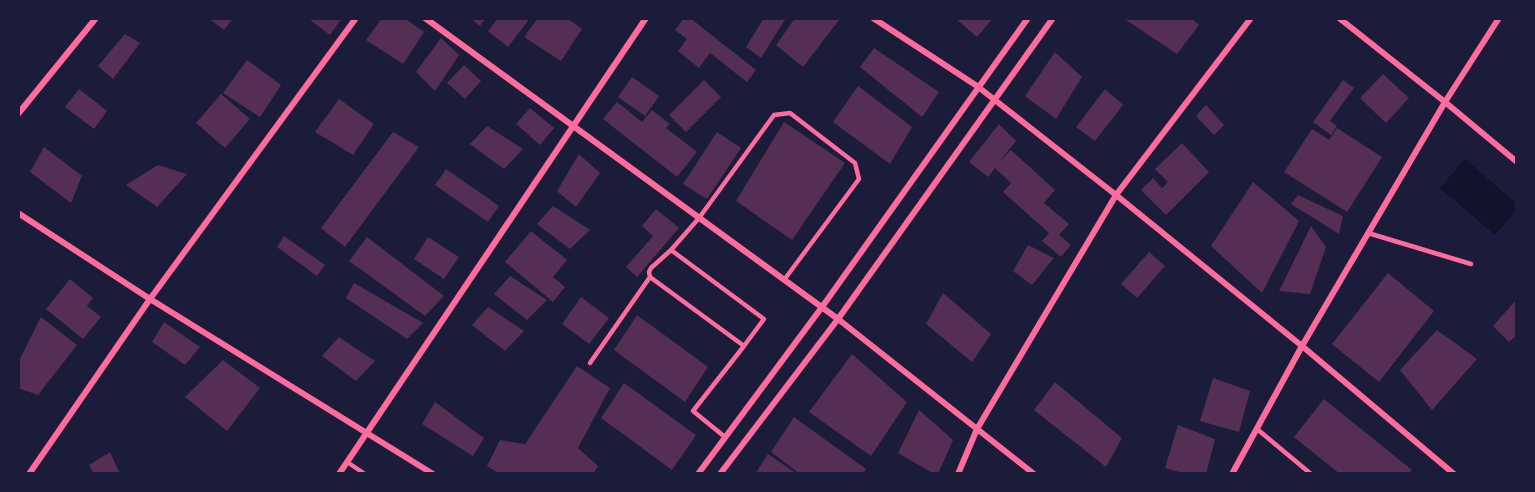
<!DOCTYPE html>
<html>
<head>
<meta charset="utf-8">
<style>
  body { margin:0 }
  #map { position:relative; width:1535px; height:492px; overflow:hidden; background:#1b1b3a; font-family:"Open Sans",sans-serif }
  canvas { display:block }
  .frame { position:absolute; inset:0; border:20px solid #1b1b3a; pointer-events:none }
</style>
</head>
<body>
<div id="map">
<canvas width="1535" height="492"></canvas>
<div class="frame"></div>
</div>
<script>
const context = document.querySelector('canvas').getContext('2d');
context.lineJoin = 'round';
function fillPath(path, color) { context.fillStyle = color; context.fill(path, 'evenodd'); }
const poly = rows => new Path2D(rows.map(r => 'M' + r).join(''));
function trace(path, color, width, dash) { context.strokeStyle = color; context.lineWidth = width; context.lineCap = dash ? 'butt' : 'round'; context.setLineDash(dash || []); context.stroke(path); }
const water = poly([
  [1465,159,1517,204,1517,209,1495,235,1440,188]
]);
const building = poly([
  [208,18,233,18,224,30],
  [310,18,342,18,330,35,309,19],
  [382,18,404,18,424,32,403,64,366,40],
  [470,18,486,18,480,26],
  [498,18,530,18,508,47,488,31],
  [538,18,567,18,582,29,561,61,524,37],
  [684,18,690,18,756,70,747,82,710,53,699,68,678,51,687,39,675,30],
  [764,18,786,18,761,58,746,47],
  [795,18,836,18,839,20,803,67,776,45],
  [955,18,993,18,977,37],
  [1123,18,1191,18,1199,25,1177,54],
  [125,34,140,43,113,79,98,66],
  [441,38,459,55,435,91,416,72],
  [874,48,939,92,922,117,860,67],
  [1055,52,1082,77,1056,119,1025,96],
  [247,60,281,85,260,117,223,93],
  [464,65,481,81,465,99,447,83],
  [1383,74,1409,98,1386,123,1360,98],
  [632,77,659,96,645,116,618,97],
  [704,80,721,97,686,132,669,115],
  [1343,80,1354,88,1330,121,1337,126,1331,135,1313,122],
  [858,86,912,127,890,164,833,122],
  [79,89,107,111,94,129,65,107],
  [1105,89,1123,105,1095,141,1076,127],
  [221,94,250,119,225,148,196,123],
  [339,99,374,124,353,155,315,132],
  [617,102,642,122,652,110,670,124,666,128,697,152,677,177,603,119],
  [1206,105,1224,125,1214,135,1196,116],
  [530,108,554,128,540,145,516,124],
  [784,122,845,163,792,240,736,201],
  [999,124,1016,141,999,162,1011,150,1055,190,1044,203,1069,224,1059,235,1071,245,1061,257,1042,241,1049,233,1003,192,1011,183,995,168,988,177,969,162],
  [487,126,523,149,504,169,470,144],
  [1337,128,1382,157,1347,212,1284,172,1312,129,1329,140],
  [393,132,419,147,345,247,321,228],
  [717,132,741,148,707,199,683,184],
  [1182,143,1209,172,1166,215,1141,190,1153,178,1162,188,1168,182,1155,169],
  [44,147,82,176,71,203,30,172],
  [579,154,600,173,576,207,557,191],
  [158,165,187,174,157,207,126,185],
  [446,169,499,206,488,222,435,185],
  [1253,182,1299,221,1262,293,1211,246],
  [1298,195,1343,216,1339,234,1291,204],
  [553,206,590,230,570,249,537,224],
  [656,209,679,228,637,277,626,267,653,236,642,226],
  [1311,226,1326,247,1310,294,1279,291],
  [531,231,567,260,553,277,565,287,553,302,505,262],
  [284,236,325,265,317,276,277,247],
  [367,237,444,296,425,316,349,261],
  [428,237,459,257,444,279,414,259],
  [1028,245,1054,258,1032,285,1013,271],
  [1149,252,1165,266,1137,298,1121,284],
  [1388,273,1434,311,1379,382,1332,344],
  [510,276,547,300,527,320,494,294],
  [70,279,93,298,87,306,101,317,83,339,46,309],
  [354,283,423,323,407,339,346,298],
  [943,293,991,334,972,362,926,324],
  [581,297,609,318,589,344,562,324],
  [1517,299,1517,335,1509,342,1493,326],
  [488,307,524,331,505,351,472,325],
  [637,315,708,367,685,402,614,350],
  [41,317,77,345,38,395,18,388,18,363],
  [164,322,200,347,185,365,152,342],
  [1437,330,1477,359,1432,410,1400,370],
  [339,337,375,361,356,381,322,356],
  [852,354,907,402,871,456,809,412],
  [223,360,260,388,227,431,185,397],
  [577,366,610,388,578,448,598,466,593,474,500,474,487,466,500,440,525,444],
  [1213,378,1250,391,1239,432,1200,421],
  [1055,382,1122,438,1106,467,1034,410],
  [624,383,696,435,672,470,601,418],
  [1324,399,1412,470,1408,474,1340,474,1294,437],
  [435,402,484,438,473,456,422,424],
  [919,410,953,440,938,474,934,474,898,453],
  [794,417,866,469,863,474,800,474,771,452],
  [1178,425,1215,439,1206,474,1186,474,1165,468],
  [110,452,120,474,94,474,89,465],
  [768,454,797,474,755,474]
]);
const service = poly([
  [1368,233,1471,264],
  [671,250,764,319,744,346],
  [590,363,650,277],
  [1257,429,1311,474],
  [725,437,693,411,744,346,650,277,649,272,651,268,671,250,699,218,774,115,790,113,855,163,859,179,784,280],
  [347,462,365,474]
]);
const minor = poly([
  [425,18,838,319,1034,474],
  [873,18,977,86,1116,195,1302,346,1454,474],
  [1339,18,1445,102,1517,162],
  [18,114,96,18],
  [18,213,150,299,433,474],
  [29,474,150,299,356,18],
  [339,474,646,18],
  [698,474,822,307,1028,18],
  [720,474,838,319,1053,18],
  [958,474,977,429,1116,195,1251,18],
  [1232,474,1302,346,1445,102,1499,18]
]);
fillPath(water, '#12122b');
fillPath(building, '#542f53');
trace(service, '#ff6b9d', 4.5);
trace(minor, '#ff6b9d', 6);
</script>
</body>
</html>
